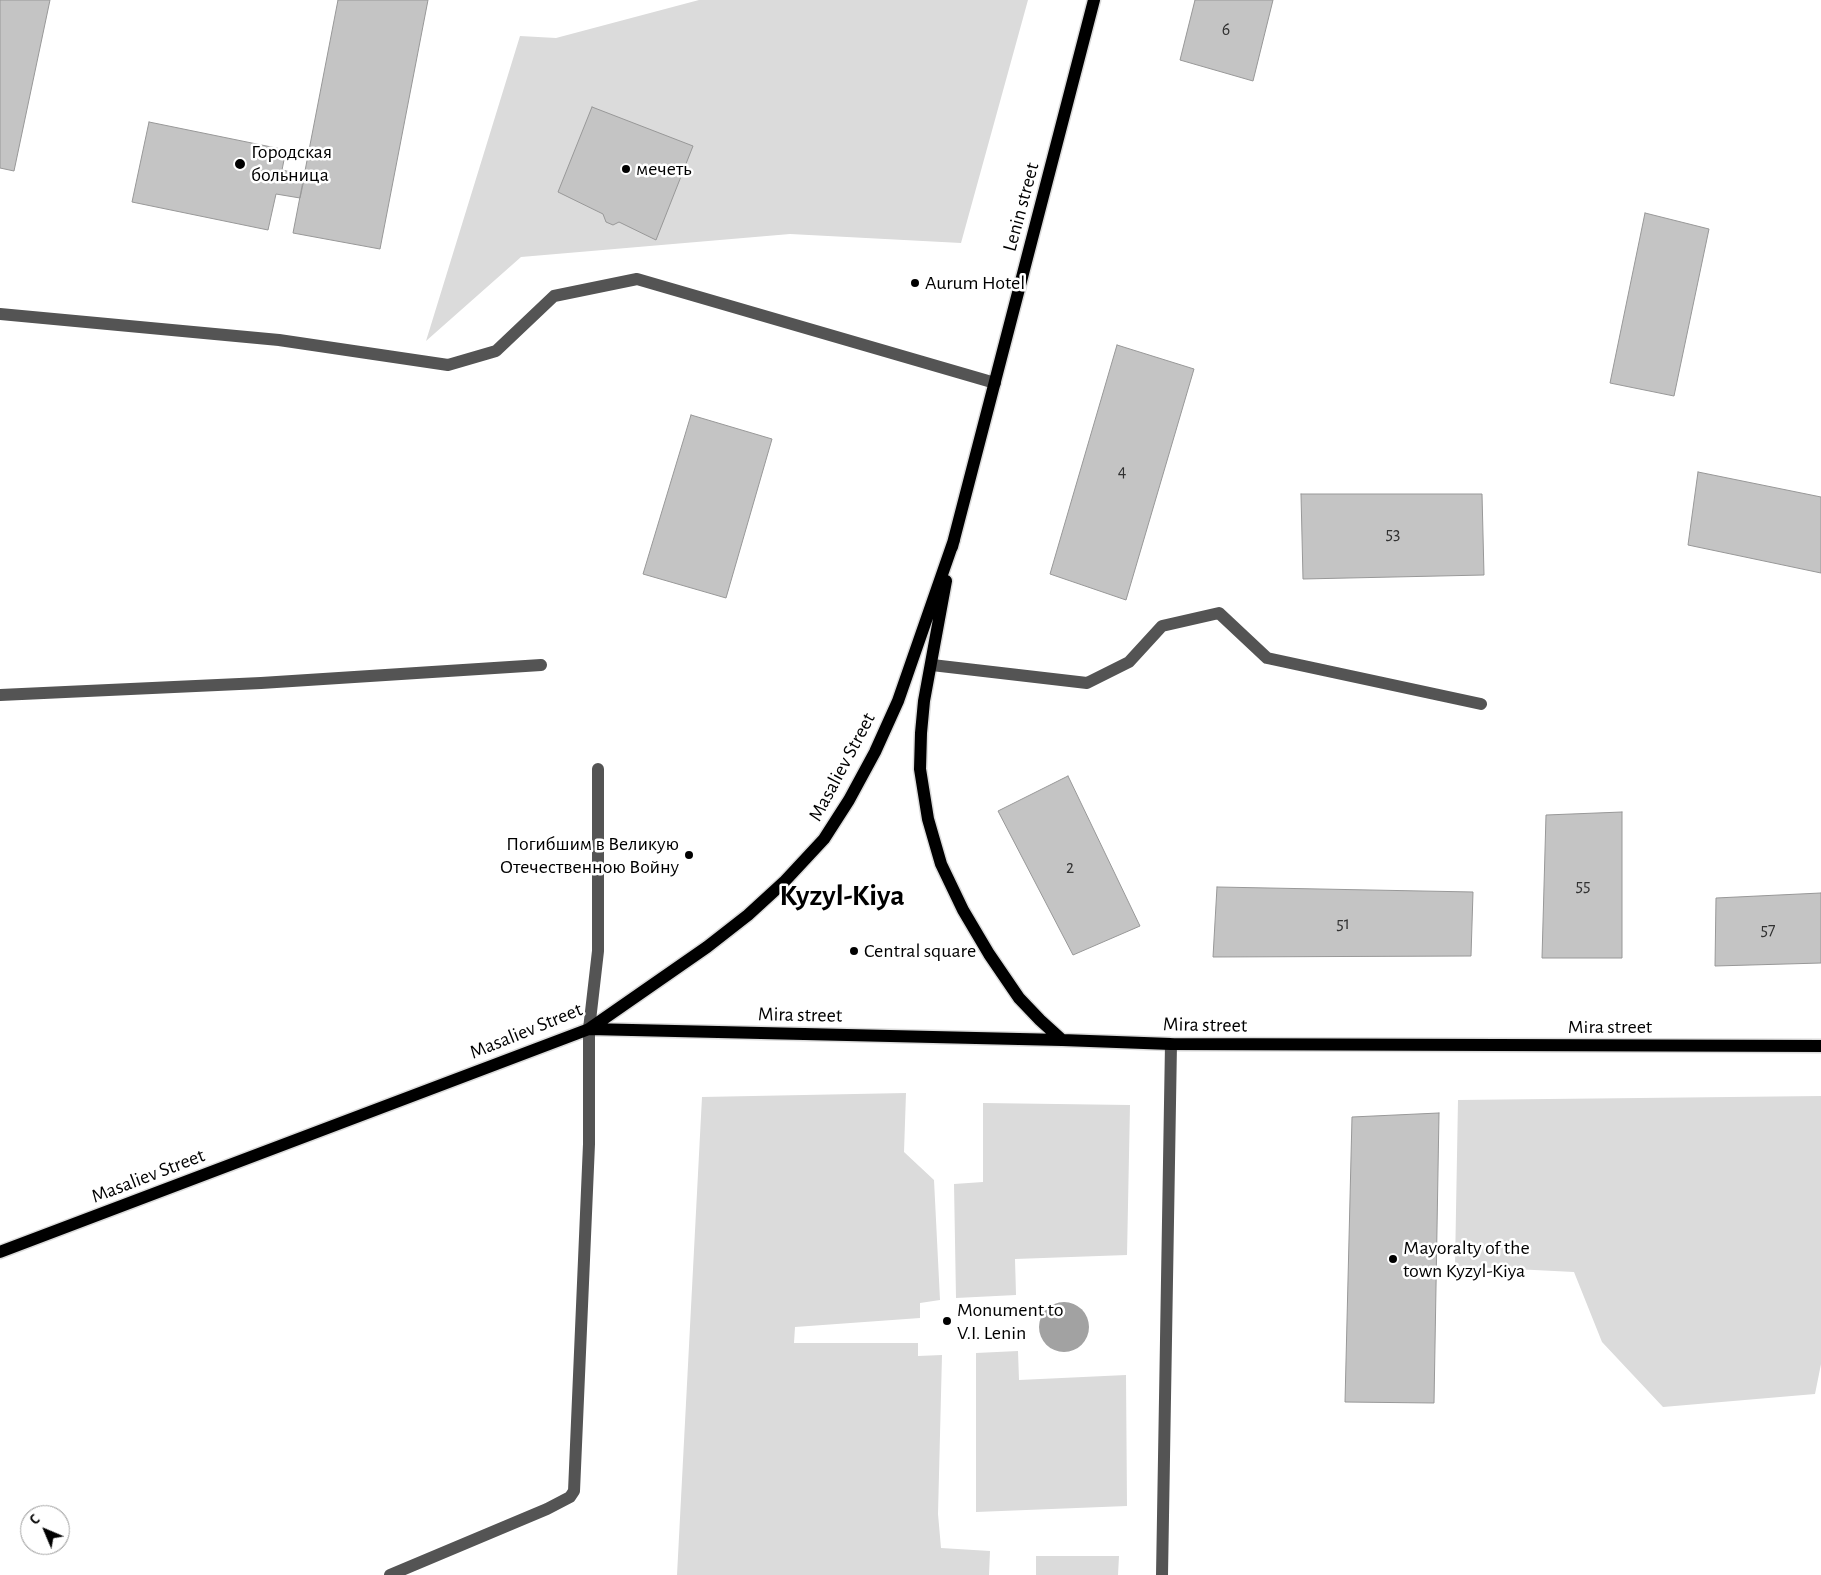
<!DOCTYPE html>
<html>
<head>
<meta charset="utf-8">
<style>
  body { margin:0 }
  #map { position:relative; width:1821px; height:1575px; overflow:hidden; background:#fff; font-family:"Alegreya Sans",sans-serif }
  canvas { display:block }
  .north { position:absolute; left:20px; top:1505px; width:50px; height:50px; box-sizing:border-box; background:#fff; border:1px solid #999; border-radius:50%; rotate:315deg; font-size:14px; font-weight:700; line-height:20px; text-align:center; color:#000 }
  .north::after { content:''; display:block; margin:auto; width:18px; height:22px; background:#000; clip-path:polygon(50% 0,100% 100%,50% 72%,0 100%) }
</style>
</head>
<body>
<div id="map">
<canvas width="1821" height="1575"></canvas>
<div class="north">С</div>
</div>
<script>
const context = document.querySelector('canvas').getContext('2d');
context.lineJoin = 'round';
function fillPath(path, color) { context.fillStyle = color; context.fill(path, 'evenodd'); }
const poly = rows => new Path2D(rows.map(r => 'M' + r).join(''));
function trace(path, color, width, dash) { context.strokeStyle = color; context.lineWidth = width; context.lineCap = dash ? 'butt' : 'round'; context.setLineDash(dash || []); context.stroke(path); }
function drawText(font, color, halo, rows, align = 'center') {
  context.font = font + ' "Alegreya Sans",sans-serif'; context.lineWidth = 5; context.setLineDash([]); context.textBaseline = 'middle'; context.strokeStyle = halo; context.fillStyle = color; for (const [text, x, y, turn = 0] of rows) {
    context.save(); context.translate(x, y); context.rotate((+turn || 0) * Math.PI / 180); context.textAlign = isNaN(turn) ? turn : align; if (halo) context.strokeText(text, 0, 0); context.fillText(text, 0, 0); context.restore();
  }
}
const green = poly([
  [699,0,1028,0,961,243,790,234,521,257,426,341,520,36,556,38],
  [906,1093,904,1152,934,1180,940,1300,920,1303,920,1318,795,1327,794,1343,918,1343,918,1356,942,1355,938,1514,941,1548,990,1551,989,1575,677,1575,702,1097],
  [1821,1096,1821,1364,1815,1394,1663,1407,1602,1342,1574,1272,1455,1266,1458,1100],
  [983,1103,1130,1105,1127,1255,1015,1259,1016,1295,956,1298,954,1184,983,1182],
  [1018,1351,1019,1380,1126,1375,1127,1506,976,1512,976,1353],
  [1036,1556,1119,1556,1118,1575,1036,1575]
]);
const water = poly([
  '1039 1327a25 25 0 1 1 50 0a25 25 0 1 1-50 0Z'
]);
const building = poly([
  [0,0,50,0,14,171,0,168,0,0],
  [338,0,428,0,380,249,293,233,338,0],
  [1195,0,1273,0,1253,81,1180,60,1195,0],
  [592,107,693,146,656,240,619,222,613,225,606,222,603,214,558,192,592,107],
  [149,122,286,150,282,170,305,175,300,198,276,194,268,230,132,202,149,122],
  [1645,213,1709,229,1674,396,1610,383,1645,213],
  [1117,345,1194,369,1126,600,1050,574,1117,345],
  [691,415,772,439,726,598,643,574,691,415],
  [1698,472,1821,497,1821,573,1688,545,1698,472],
  [1301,494,1482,494,1484,575,1303,579,1301,494],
  [1068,776,1140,926,1073,955,998,811,1068,776],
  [1622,812,1622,958,1542,958,1546,815,1622,812],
  [1217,887,1473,892,1471,956,1213,957,1217,887],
  [1821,893,1821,963,1715,966,1716,898,1821,893],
  [1439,1113,1434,1403,1345,1402,1352,1117,1439,1113]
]);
const minor = poly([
  [0,314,279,340,448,365,496,351,554,296,637,279,995,383],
  [932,665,1087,683,1129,662,1162,626,1219,613,1267,658,1481,704],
  [0,695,261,683,541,665],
  [390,1575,547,1509,570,1497,574,1491,589,1144,589,1029,598,951,598,769],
  [1162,1575,1171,1044]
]);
const major = poly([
  [952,547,1094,0],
  [946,581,924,701,921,733,920,769,928,819,941,864,963,910,989,954,1019,998,1040,1020,1062,1040],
  [589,1029,1062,1040,1171,1044,1821,1046],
  [0,1252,589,1029,707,947,748,915,784,882,824,839,849,800,875,752,898,701,954,540]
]);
const markers = [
  [240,164,6,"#000"],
  [626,169,5,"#000"],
  [915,283,5,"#000"],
  [689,855,5,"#000"],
  [854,951,5,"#000"],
  [1393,1259,5,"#000"],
  [947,1321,5,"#000"]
];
const numberNames = [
  ["6",1226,30],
  ["4",1122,472],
  ["53",1393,534],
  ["2",1070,868],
  ["55",1583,886],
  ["51",1343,924],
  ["57",1768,930]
];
const poiNames = [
  ["Городская",251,152],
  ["больница",251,175],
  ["мечеть",636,169],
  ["Aurum Hotel",925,283],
  ["Погибшим в Великую",679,844,"right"],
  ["Отечественною Войну",679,867,"right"],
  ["Central square",864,951],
  ["Мayoralty of the",1403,1248],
  ["town Kyzyl-Kiya",1403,1271],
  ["Monument to",957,1310],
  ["V.I. Lenin",957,1333]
];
const streetNames = [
  ["Lenin street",1021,207,-75],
  ["Masaliev Street",842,767,-62],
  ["Mira street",800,1015,1],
  ["Mira street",1205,1025,1],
  ["Mira street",1610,1027],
  ["Masaliev Street",526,1031,-22],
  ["Masaliev Street",148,1176,-21]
];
const townNames = [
  ["Kyzyl-Kiya",842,896]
];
fillPath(green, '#dbdbdb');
fillPath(water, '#a2a2a2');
fillPath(building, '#c4c4c4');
trace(building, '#989898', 1);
trace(major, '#dbdbdb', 15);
trace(minor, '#545454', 12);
trace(major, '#000', 12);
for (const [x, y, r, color] of markers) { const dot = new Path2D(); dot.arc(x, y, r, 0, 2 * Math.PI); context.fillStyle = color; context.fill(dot); trace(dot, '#fff', 2); }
drawText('18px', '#313131', null, numberNames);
drawText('20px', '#000', '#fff', poiNames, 'left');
drawText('20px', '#000', '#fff', streetNames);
drawText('bold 30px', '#000', '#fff', townNames);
</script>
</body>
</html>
